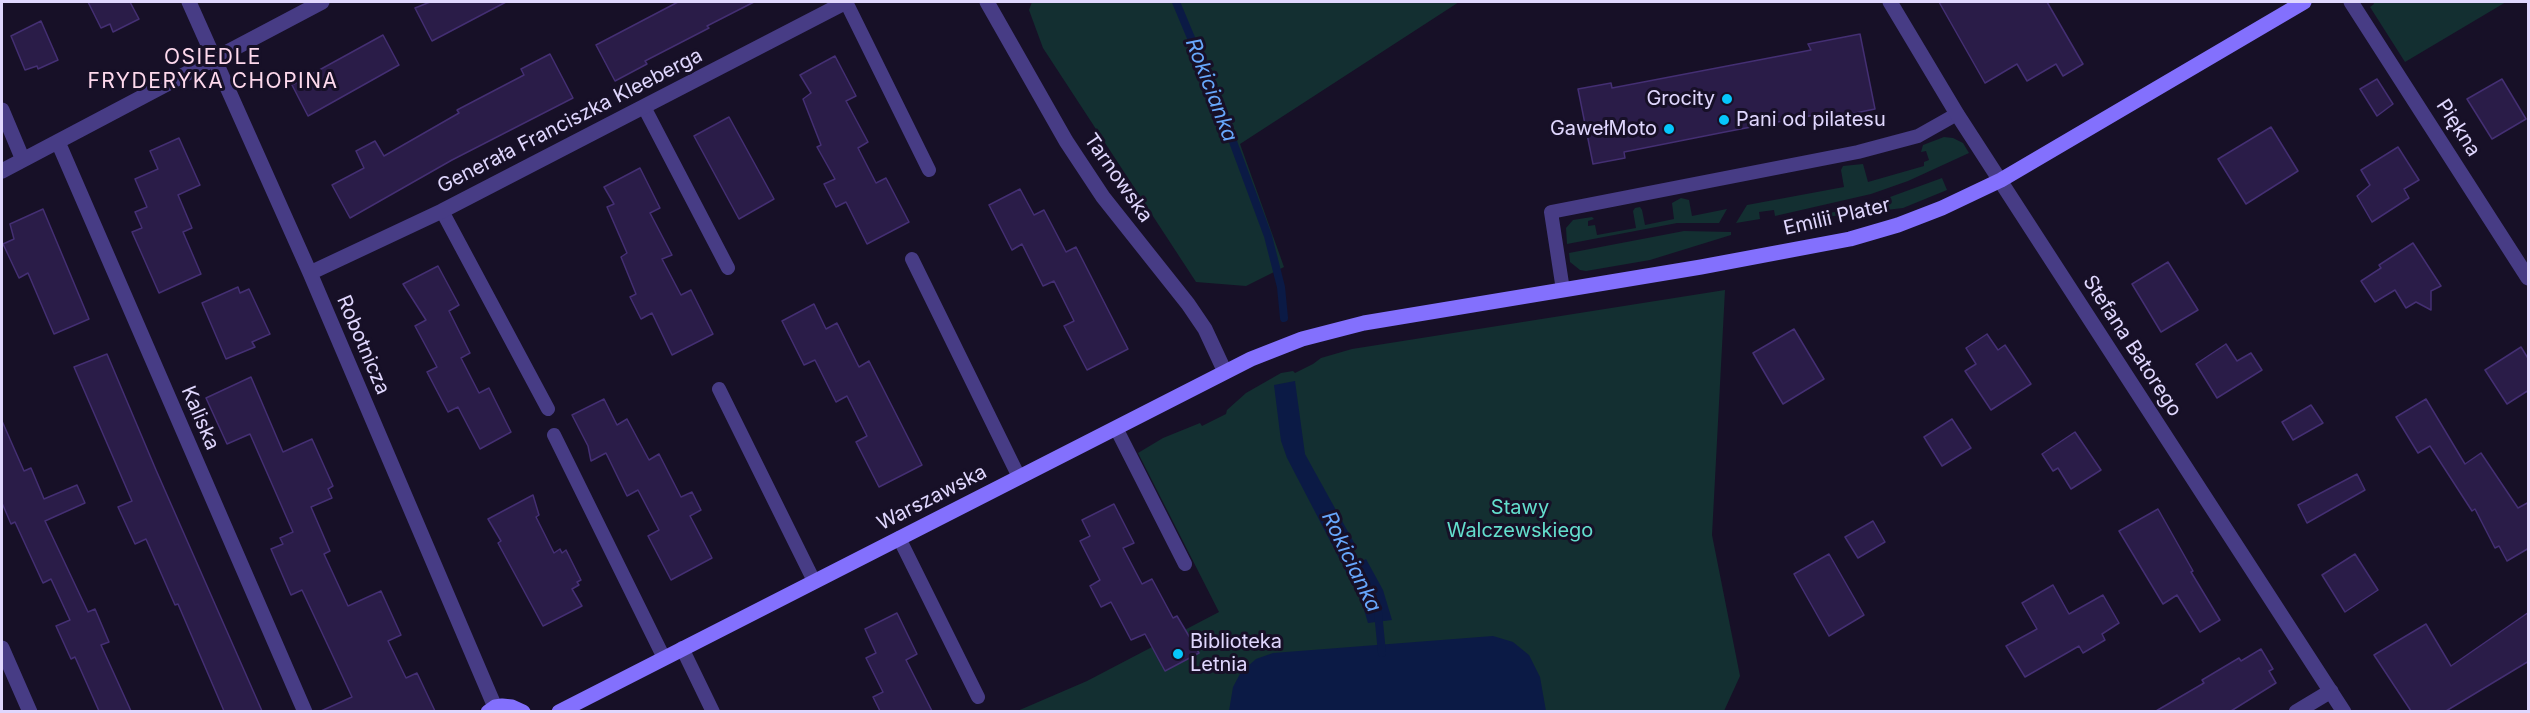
<!DOCTYPE html>
<html>
<head>
<meta charset="utf-8">
<style>
  body { margin:0 }
  #map { position:relative; width:2530px; height:713px; overflow:hidden; background:#171027; font-family:Inter,sans-serif }
  canvas { display:block }
  .frame { position:absolute; inset:0; border:3px solid #e0d7fe; pointer-events:none }
</style>
</head>
<body>
<div id="map">
<canvas width="2530" height="713"></canvas>
<div class="frame"></div>
</div>
<script>
const context = document.querySelector('canvas').getContext('2d');
context.lineJoin = 'round';
function fillPath(path, color) { context.fillStyle = color; context.fill(path, 'evenodd'); }
const poly = rows => new Path2D(rows.map(r => 'M' + r).join(''));
function trace(path, color, width, dash) { context.strokeStyle = color; context.lineWidth = width; context.lineCap = dash ? 'butt' : 'round'; context.setLineDash(dash || []); context.stroke(path); }
function drawText(font, color, halo, rows, align = 'center') {
  context.font = font + ' Inter,sans-serif'; context.lineWidth = 6; context.setLineDash([]); context.textBaseline = 'middle'; context.strokeStyle = halo; context.fillStyle = color; for (const [text, x, y, turn = 0] of rows) {
    context.save(); context.translate(x, y); context.rotate((+turn || 0) * Math.PI / 180); context.textAlign = isNaN(turn) ? turn : align; if (halo) context.strokeText(text, 0, 0); context.fillText(text, 0, 0); context.restore();
  }
}
const green = poly([
  [1032,2,1459,2,1240,144,1284,267,1246,286,1196,282,1043,48,1029,10],
  [2373,2,2506,2,2405,62,2370,7,2374,4],
  [1944,137,1953,138,1963,143,1969,153,1908,181,1871,194,1775,216,1774,210,1759,212,1760,219,1736,223,1747,205,1844,187,1841,170,1843,166,1863,164,1868,182,1924,166,1924,162,1929,160,1926,151,1921,152,1923,145],
  [1942,178,1947,190,1903,208,1808,219,1890,197],
  [1681,198,1689,200,1692,216,1727,209,1719,223,1677,223,1567,244,1566,228,1573,220,1592,217,1594,219,1588,221,1588,226,1595,225,1597,235,1636,228,1633,211,1635,208,1640,207,1642,210,1645,225,1674,219,1672,203],
  [1684,231,1731,232,1731,235,1650,260,1586,271,1580,270,1570,262,1569,253],
  [1725,290,1712,535,1740,676,1724,711,1015,712,1087,681,1219,612,1138,453,1163,438,1200,423,1202,426,1226,414,1227,410,1246,393,1281,373,1293,371,1295,373,1313,364,1321,358,1352,349]
]);
const water = poly([
  [1295,381,1305,454,1357,548,1339,558,1287,458,1281,441,1274,385],
  [1366,559,1383,590,1392,620,1368,623,1362,603,1345,570],
  [1493,636,1513,642,1529,655,1540,677,1546,711,1229,711,1233,687,1241,672,1256,659,1273,653]
]);
const stream = poly([
  [1176,2,1222,112,1268,236,1281,287,1284,318],
  [1345,544,1360,573],
  [1378,612,1382,653]
]);
const building = poly([
  [88,2,130,2,139,19,113,32,110,24,101,28,88,2],
  [430,2,506,2,432,41,415,8,430,2],
  [678,2,754,2,707,26,709,28,645,61,647,64,615,81,596,45,678,2],
  [1939,2,2047,2,2083,64,2063,76,2056,64,2027,81,2017,64,1985,83,1939,2],
  [41,21,58,60,38,69,37,66,25,70,11,36,41,21],
  [1860,34,1875,109,1831,118,1830,112,1725,132,1624,152,1625,158,1593,164,1578,89,1611,83,1612,88,1811,50,1808,44,1860,34],
  [383,35,399,65,308,116,292,85,383,35],
  [550,54,573,98,452,160,350,218,332,185,364,168,356,151,375,141,384,156,459,113,457,110,524,75,521,69,550,54],
  [835,56,856,96,846,101,868,142,858,148,876,183,886,178,909,222,867,244,846,202,836,207,824,184,835,179,817,147,821,145,803,99,811,93,800,75,835,56],
  [2377,79,2393,104,2377,116,2360,89,2377,79],
  [2502,79,2526,119,2492,139,2467,99,2502,79],
  [729,117,774,199,739,219,694,136,729,117],
  [2271,127,2298,171,2246,204,2218,159,2271,127],
  [179,138,200,185,178,195,192,228,183,232,201,274,159,293,132,232,142,228,135,212,147,207,135,179,158,169,150,151,179,138],
  [2398,147,2419,180,2404,189,2409,198,2372,222,2357,196,2370,185,2361,170,2398,147],
  [640,168,660,208,650,213,672,255,662,259,681,295,691,290,713,334,672,355,652,313,641,319,630,297,636,294,621,257,627,253,607,207,614,204,604,187,640,168],
  [1020,189,1034,215,1044,210,1066,252,1076,247,1128,349,1087,370,1064,326,1074,321,1054,281,1043,286,1022,244,1012,250,989,205,1020,189],
  [43,209,89,319,54,334,28,273,19,278,3,244,14,239,10,224,43,209],
  [2413,243,2441,286,2431,291,2431,310,2416,302,2406,308,2395,290,2375,302,2361,281,2381,268,2379,265,2413,243],
  [2168,262,2198,310,2161,332,2132,284,2168,262],
  [438,266,459,305,449,311,470,353,461,358,479,393,489,388,511,432,480,449,458,407,448,412,427,372,437,367,415,326,426,320,403,284,438,266],
  [238,287,240,293,249,289,270,334,252,342,255,347,226,359,202,303,238,287],
  [814,304,826,329,837,323,859,367,869,361,922,465,879,487,856,442,867,436,847,396,836,402,815,360,804,365,782,321,814,304],
  [1794,329,1824,379,1783,404,1753,353,1794,329],
  [1987,334,1998,350,2005,345,2031,384,1991,410,1965,371,1976,364,1966,348,1987,334],
  [2226,344,2237,361,2251,353,2262,370,2217,398,2196,364,2226,344],
  [2521,347,2529,360,2529,390,2507,404,2485,370,2521,347],
  [107,354,156,470,262,711,224,711,178,604,175,605,146,539,135,544,118,507,132,501,74,367,107,354],
  [251,377,283,452,312,439,333,486,328,489,332,498,311,507,330,551,324,554,348,606,381,591,401,635,388,641,406,678,417,673,435,711,321,711,352,697,302,590,291,595,271,549,283,544,280,538,293,532,250,434,227,444,206,398,251,377],
  [604,399,617,425,627,419,649,460,659,454,681,497,692,492,701,510,690,516,712,558,671,580,648,536,659,530,638,490,627,496,606,453,591,461,588,446,572,415,604,399],
  [2426,399,2465,464,2481,453,2518,508,2529,502,2529,548,2507,561,2499,546,2495,548,2475,509,2472,511,2430,446,2418,453,2396,417,2426,399],
  [2311,405,2323,423,2293,440,2282,422,2311,405],
  [1952,419,1971,448,1942,466,1924,437,1952,419],
  [2,421,24,471,31,468,44,499,77,485,85,503,45,521,88,612,95,609,109,642,101,645,131,711,99,711,75,657,71,659,56,626,70,620,51,579,43,583,15,522,11,524,2,503,2,421],
  [2075,432,2101,470,2071,489,2058,468,2053,471,2042,454,2075,432],
  [2357,474,2365,490,2307,523,2298,505,2357,474],
  [533,495,539,515,536,517,554,553,560,549,562,553,566,550,581,580,577,582,579,585,572,589,582,606,543,626,498,543,501,541,488,519,533,495],
  [1114,504,1134,543,1123,548,1142,584,1152,579,1173,618,1177,616,1199,653,1165,671,1145,634,1131,640,1111,602,1101,607,1090,586,1100,580,1080,541,1090,536,1082,520,1114,504],
  [2158,509,2193,571,2191,572,2220,620,2200,632,2177,595,2163,604,2119,531,2158,509],
  [1873,521,1885,542,1858,558,1845,537,1873,521],
  [1829,554,1864,615,1829,636,1794,574,1829,554],
  [2355,554,2378,590,2345,612,2322,575,2355,554],
  [2053,585,2069,614,2103,595,2119,623,2102,634,2105,640,2083,653,2079,646,2025,677,2006,646,2037,629,2022,603,2053,585],
  [2529,612,2529,661,2446,711,2411,711,2374,655,2426,624,2451,666,2529,612],
  [897,613,917,654,906,660,932,711,880,711,873,697,883,692,866,658,876,653,865,629,897,613],
  [2261,649,2273,669,2269,671,2276,683,2231,711,2156,711,2204,683,2202,680,2239,658,2241,661,2261,649]
]);
const lane = poly([
  [846,2,929,170],
  [644,107,728,268],
  [442,211,548,409],
  [912,259,1019,477],
  [1563,290,1551,212,1858,152,1918,136,1957,114],
  [719,389,814,581],
  [1116,428,1185,564],
  [554,435,664,658],
  [899,538,978,697],
  [682,648,713,712]
]);
const street = poly([
  [189,2,310,273,495,707],
  [987,2,1066,141,1103,197,1188,304,1205,329,1225,372],
  [1890,2,1957,114,2344,712],
  [2351,2,2528,278],
  [2,110,23,160],
  [58,142,305,712],
  [2,171,322,2],
  [310,273,442,211,846,2],
  [2,648,30,712],
  [2296,712,2331,691]
]);
const secondary = poly([
  [488,712,495,707,502,706,512,707,523,712],
  [559,712,1251,359,1302,339,1364,323,1701,267,1850,239,1898,225,1942,208,2001,180,2304,2]
]);
const markers = [
  [1727,99,6,"#06c7fb"],
  [1724,120,6,"#06c7fb"],
  [1669,129,6,"#06c7fb"],
  [1178,654,6,"#06c7fb"]
];
const poiNames = [
  ["Grocity",1715,99],
  ["Pani od pilatesu",1736,120,"left"],
  ["GawełMoto",1657,129],
  ["Biblioteka",1190,642,"left"],
  ["Letnia",1190,665,"left"]
];
const streetNames = [
  ["Generała Franciszka Kleeberga",570,121,-27],
  ["Piękna",2458,128,57],
  ["Tarnowska",1118,178,55],
  ["Emilii Plater",1837,217,-13],
  ["Robotnicza",363,345,67],
  ["Stefana Batorego",2132,346,57],
  ["Kaliska",200,418,67],
  ["Warszawska",932,498,-27]
];
const parkNames = [
  ["Stawy",1520,508],
  ["Walczewskiego",1520,531]
];
const neighbourhoodNames = [
  ["OSIEDLE",213,58],
  ["FRYDERYKA CHOPINA",213,82]
];
const waterNames = [
  ["Rokicianka",1211,90,69],
  ["Rokicianka",1351,562,64]
];
fillPath(green, '#132f31');
fillPath(water, '#0b1a45');
trace(stream, '#0b1a45', 8);
fillPath(building, '#2a1c48');
trace(building, '#442f73', 1.5);
trace(lane, '#473c85', 14);
trace(street, '#473c85', 15);
trace(secondary, '#8370fd', 15);
for (const [x, y, r, color] of markers) { const dot = new Path2D(); dot.arc(x, y, r, 0, 2 * Math.PI); context.fillStyle = color; context.fill(dot); trace(dot, '#171027', 2); }
drawText('20px', '#e0d7fe', '#171027', poiNames, 'right');
drawText('20px', '#e0d7fe', '#171027', streetNames);
drawText('20px', '#63decd', '#171027', parkNames);
context.letterSpacing = '1.5px';
drawText('21px', '#fed9ed', '#171027', neighbourhoodNames);
context.letterSpacing = '0px';
drawText('italic 21px', '#67a7fc', '#171027', waterNames);
</script>
</body>
</html>
